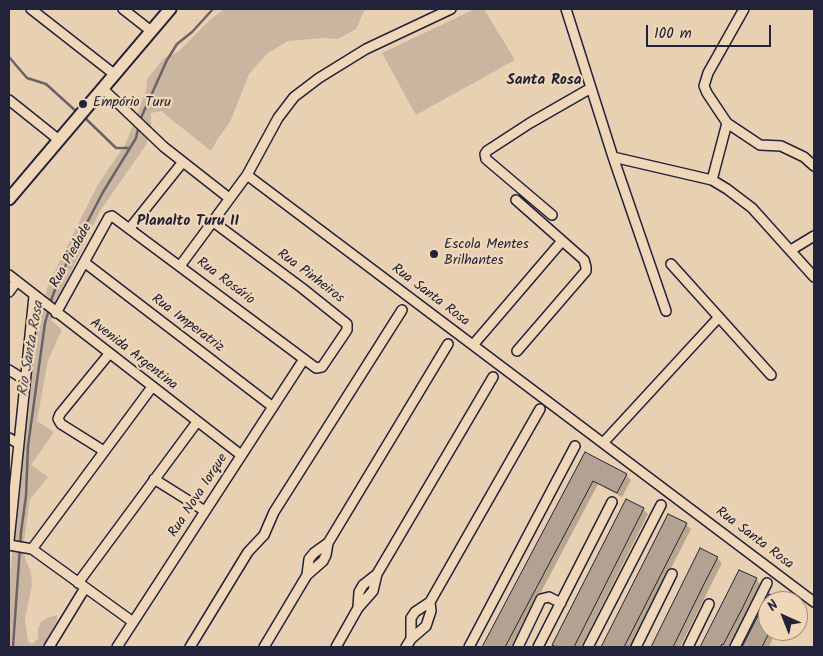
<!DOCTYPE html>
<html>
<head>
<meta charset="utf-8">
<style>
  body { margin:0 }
  #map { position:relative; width:823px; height:656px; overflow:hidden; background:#e8d0b2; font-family:Kalam,sans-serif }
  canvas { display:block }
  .frame { position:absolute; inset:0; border:10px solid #22223b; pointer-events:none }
  .north { position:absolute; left:758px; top:591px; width:50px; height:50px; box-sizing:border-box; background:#f0d7b7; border:1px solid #9e8f85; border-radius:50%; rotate:316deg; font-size:14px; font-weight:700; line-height:20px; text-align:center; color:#22223b }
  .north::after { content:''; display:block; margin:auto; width:18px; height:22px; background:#22223b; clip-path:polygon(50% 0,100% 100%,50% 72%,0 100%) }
  .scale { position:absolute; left:646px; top:25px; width:125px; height:22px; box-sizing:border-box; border:2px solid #22223b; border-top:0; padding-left:6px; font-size:15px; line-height:18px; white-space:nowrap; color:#22223b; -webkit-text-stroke:4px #f0d7b7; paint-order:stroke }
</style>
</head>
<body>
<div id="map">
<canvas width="823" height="656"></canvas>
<div class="frame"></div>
<div class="north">N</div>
<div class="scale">100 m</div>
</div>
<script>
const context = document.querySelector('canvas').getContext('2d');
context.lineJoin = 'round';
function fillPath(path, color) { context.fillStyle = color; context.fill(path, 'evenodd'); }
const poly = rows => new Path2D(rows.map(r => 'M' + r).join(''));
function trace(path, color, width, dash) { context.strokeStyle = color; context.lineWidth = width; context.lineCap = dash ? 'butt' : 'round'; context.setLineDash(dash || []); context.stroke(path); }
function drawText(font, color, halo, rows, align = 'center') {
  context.font = font + ' Kalam,sans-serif'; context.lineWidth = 4.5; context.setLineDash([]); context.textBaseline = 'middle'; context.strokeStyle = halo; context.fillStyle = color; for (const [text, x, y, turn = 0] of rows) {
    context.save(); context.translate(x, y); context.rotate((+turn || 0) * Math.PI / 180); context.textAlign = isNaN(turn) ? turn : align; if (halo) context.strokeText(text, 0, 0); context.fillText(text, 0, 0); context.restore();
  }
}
const green = poly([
  [224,9,365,9,356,29,338,39,323,38,288,41,268,53,249,74,230,122,217,140,211,151,161,111,151,113,151,125,146,145,100,211,55,306,51,320,62,330,48,360,37,421,54,432,31,465,48,477,30,499,24,542,25,558,31,573,32,585,25,619,28,642,32,644,38,639,38,629,41,622,47,618,57,615,57,621,43,647,9,647,9,592,12,554,35,333,48,285,97,186,126,143,146,91,147,79,164,58,178,52,211,19],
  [475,9,484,9,515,60,416,115,382,53]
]);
const shadow = poly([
  [585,453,626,475,631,480,622,497,598,484,512,647,483,647],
  [626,501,643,509,648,514,581,647,552,647],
  [669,515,686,524,691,529,631,647,602,647],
  [700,550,717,558,722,563,680,647,652,647],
  [739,571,756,579,760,584,729,647,701,647],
  [769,595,768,631,776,631,769,647,743,647]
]);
const stream = poly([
  [9,57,27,78,46,84,78,113],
  [83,116,116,148,129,148],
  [140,120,167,60,177,44,192,32,213,9],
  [50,303,59,279,78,240,103,192,130,148,136,138,139,125],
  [13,647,21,532,26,496,28,446,45,323,49,309]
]);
const building = poly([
  [585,452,627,474,617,493,593,481,505,647,482,647,585,452],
  [626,499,644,508,574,647,556,647,552,645,626,499],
  [668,514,687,523,683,531,624,647,601,647,668,514],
  [700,548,718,557,705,582,673,647,651,647,700,548],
  [739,570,757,578,742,609,723,645,722,644,720,647,700,647,739,570],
  [769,594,785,601,768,601,768,631,770,631,762,647,742,647,769,594]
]);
const minor = poly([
  [31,9,114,74],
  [123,9,151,31],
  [566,9,613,157,666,311],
  [744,9,708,73,704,86,707,93,727,123,760,145,781,146,804,157,814,166],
  [102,88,164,147,229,198],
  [9,100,59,140],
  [613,157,712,180,727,189,752,208,814,277],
  [247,175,814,602],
  [712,180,727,123],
  [516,200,584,260,586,267,586,271,517,351],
  [552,215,486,159,485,154,487,151,530,123,591,88],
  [130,228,182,163],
  [791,250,814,236],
  [84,262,273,407],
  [671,264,771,375],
  [180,266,247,175,278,118,294,97,319,78,366,49,451,9],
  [9,275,241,455],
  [9,292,17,281],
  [56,313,109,217,112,216,316,368,322,367,347,330,347,324,302,288,212,221],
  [473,345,562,241],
  [9,370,25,380],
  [9,438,19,444],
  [603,443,719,317],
  [104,451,61,424,58,419,60,414,109,354],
  [154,479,205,511],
  [9,541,34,296],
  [328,543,448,344],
  [9,545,32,549,133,622],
  [32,549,152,387],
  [78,583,197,422],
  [358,608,359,592,363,585,377,574],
  [411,639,411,618,415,612,430,602,540,409],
  [49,647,85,588],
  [117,647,304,359],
  [190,647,248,552,264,535,274,512,402,310],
  [264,647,307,575,323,561,326,555,328,543,314,553,309,559,307,575],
  [336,647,358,608,373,591,377,574,493,377],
  [406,647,411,639,426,626,431,611,430,602],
  [469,647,575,446],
  [518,647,541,599,549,597,561,603],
  [538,647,612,502],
  [588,647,661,505],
  [636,647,672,574],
  [688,647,709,604],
  [735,647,767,583]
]);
const major = poly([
  [9,199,170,9]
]);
const markers = [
  [83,104,5,"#22223b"],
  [434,254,5,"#22223b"]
];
const poiNames = [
  ["Empório Turu",93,104],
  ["Escola Mentes",444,246],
  ["Brilhantes",444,262]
];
const streetNames = [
  ["Rua Piedade",72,256,-61],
  ["Rua Pinheiros",310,277,37],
  ["Rua Rosário",225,282,37],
  ["Rua Santa Rosa",430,296,37],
  ["Rua Imperatriz",187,324,37],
  ["Avenida Argentina",133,355,38],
  ["Rua Nova Iorque",199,496,-57],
  ["Rua Santa Rosa",754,539,37]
];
const neighbourhoodNames = [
  ["Santa Rosa",544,81],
  ["Planalto Turu II",188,222]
];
const waterNames = [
  ["Rio Santa Rosa",32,349,-80]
];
fillPath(green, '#cab6a0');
fillPath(shadow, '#0003');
trace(stream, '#6c6368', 2.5);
fillPath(building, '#b3a292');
trace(building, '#22223b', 1);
trace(minor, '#22223b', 12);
trace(major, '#22223b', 15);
trace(minor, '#f0d7b7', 9);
trace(major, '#f0d7b7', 11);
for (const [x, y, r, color] of markers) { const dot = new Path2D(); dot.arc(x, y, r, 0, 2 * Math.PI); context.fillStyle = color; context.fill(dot); trace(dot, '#f0d7b7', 2); }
drawText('14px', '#22223b', '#f0d7b7', poiNames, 'left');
drawText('14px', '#22223b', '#f0d7b7', streetNames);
drawText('bold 15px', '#22223b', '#f0d7b7', neighbourhoodNames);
drawText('italic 15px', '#474352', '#f0d7b7', waterNames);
</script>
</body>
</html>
